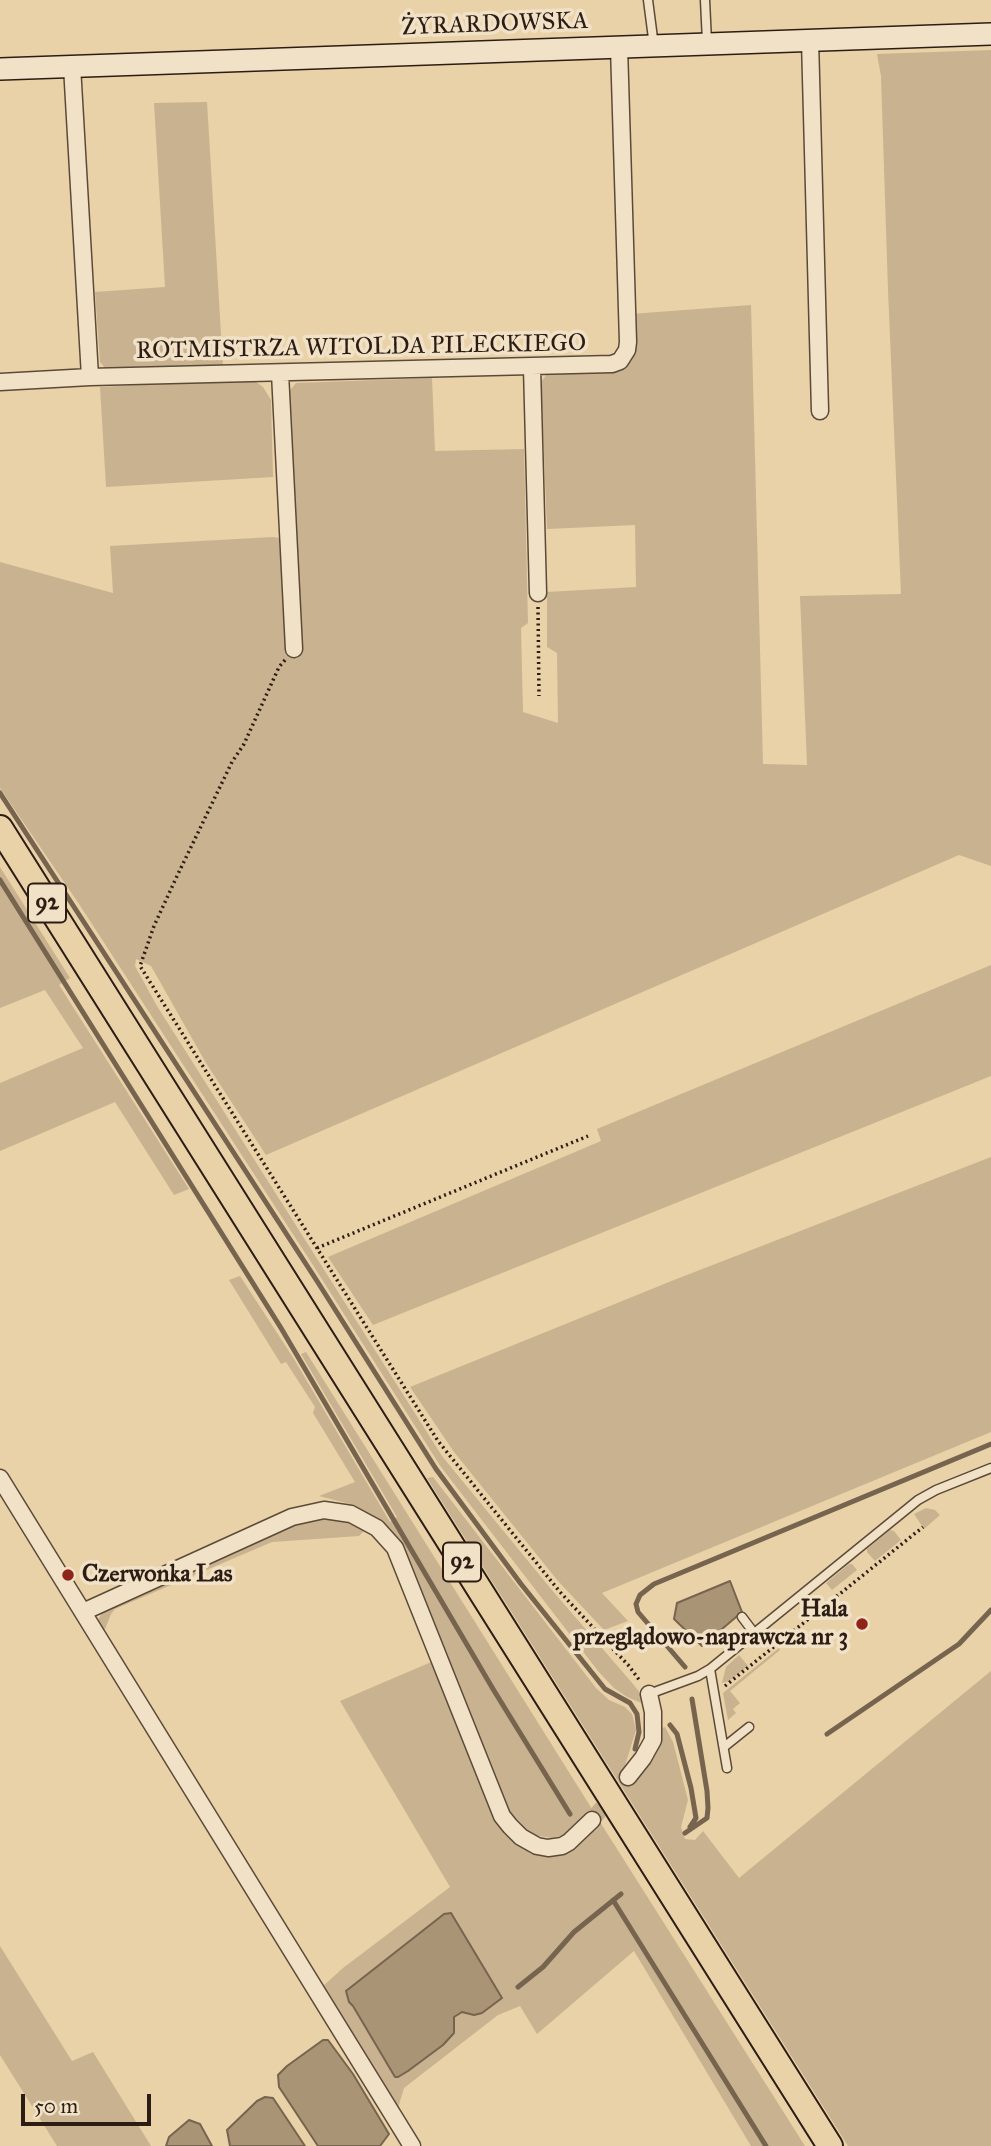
<!DOCTYPE html>
<html>
<head>
<meta charset="utf-8">
<style>
  body { margin:0 }
  #map { position:relative; width:991px; height:2146px; overflow:hidden; background:#e9d1a8; font-family:"IM FELL Great Primer",serif }
  canvas { display:block }
  .scale { position:absolute; left:21px; top:2094px; width:130px; height:32px; box-sizing:border-box; border:4px solid #2c1d14; border-top:0; padding-left:9px; font-size:21px; line-height:24px; white-space:nowrap; color:#2c1d14; -webkit-text-stroke:5px #f1e1c6; paint-order:stroke }
</style>
</head>
<body>
<div id="map">
<canvas width="991" height="2146"></canvas>
<div class="scale">50 m</div>
</div>
<script>
const context = document.querySelector('canvas').getContext('2d');
context.lineJoin = 'round';
function fillPath(path, color) { context.fillStyle = color; context.fill(path, 'evenodd'); }
const poly = rows => new Path2D(rows.map(r => 'M' + r).join(''));
function trace(path, color, width, dash) { context.strokeStyle = color; context.lineWidth = width; context.lineCap = dash ? 'butt' : 'round'; context.setLineDash(dash || []); context.stroke(path); }
function drawText(font, color, halo, rows, align = 'center') {
  context.font = font + ' "IM FELL Great Primer",serif'; context.lineWidth = 7; context.setLineDash([]); context.textBaseline = 'middle'; context.strokeStyle = halo; context.fillStyle = color; for (const [text, x, y, turn = 0] of rows) {
    context.save(); context.translate(x, y); context.rotate((+turn || 0) * Math.PI / 180); context.textAlign = isNaN(turn) ? turn : align; if (halo) context.strokeText(text, 0, 0); context.fillText(text, 0, 0); context.restore();
  }
}
const green = poly([
  [991,50,991,866,959,855,266,1155,206,1063,151,966,136,959,135,966,157,1006,442,1456,551,1589,633,1684,644,1698,644,1704,627,1697,614,1688,598,1671,441,1467,311,1262,79,904,0,788,0,562,113,593,110,546,273,537,279,538,286,647,287,394,296,383,432,378,435,451,524,449,528,623,521,628,523,712,558,723,557,653,547,647,547,592,636,587,635,525,547,529,541,382,547,374,552,371,619,369,631,314,751,305,763,764,807,765,800,596,901,594,888,290,881,76,877,54],
  [207,102,223,367,106,369,100,362,95,292,165,287,154,103],
  [252,379,263,387,271,400,273,477,106,487,100,387],
  [0,867,70,978,59,985,189,1189,174,1195,115,1102,0,1151,0,1083,83,1048,45,990,0,1008],
  [991,965,991,1076,373,1325,328,1257,601,1141,597,1129],
  [991,1157,991,1432,602,1593,628,1621,604,1630,558,1581,454,1452,410,1387,674,1280],
  [240,1276,294,1359,390,1522,397,1517,301,1354,306,1352,592,1809,581,1819,578,1826,567,1834,552,1838,533,1835,520,1829,508,1812,397,1539,386,1524,354,1505,319,1496,355,1482,313,1413,315,1407,286,1362,281,1364,229,1280],
  [433,1477,596,1688,609,1700,625,1707,632,1714,636,1730,623,1772,637,1778,657,1750,659,1729,665,1727,673,1742,688,1800,681,1827,685,1839,695,1840,703,1831,739,1878,991,1671,991,2146,848,2146,427,1478],
  [926,1508,935,1510,940,1515,924,1529,914,1514],
  [333,1517,368,1527,359,1536,272,1542,115,1609,111,1614,104,1632,97,1622,104,1609,289,1527,317,1519],
  [890,1530,894,1531,901,1540,875,1561,867,1552,867,1549],
  [849,1564,852,1564,857,1570,832,1590,826,1583],
  [779,1648,780,1650,730,1691,740,1703,733,1709,736,1713,728,1720,723,1693],
  [739,1655,748,1666,729,1681,722,1683,726,1667],
  [436,1660,504,1833,531,1854,552,1857,574,1849,600,1822,805,2146,751,2146,634,1951,537,2034,520,2006,498,2015,404,2088,398,2108,322,1987,343,1968,450,1887,340,1701],
  [0,1946,72,2061,93,2052,151,2146,57,2146,0,2055]
]);
const water = poly([
  [730,1581,742,1612,702,1646,674,1619,677,1603,730,1581],
  [451,1913,502,1998,482,2013,474,2015,462,2012,454,2017,454,2033,443,2045,408,2071,398,2077,395,2077,353,2006,349,2002,346,1991,444,1914,451,1913],
  [323,2040,328,2040,353,2074,389,2134,380,2146,318,2146,279,2087,278,2075,287,2066,323,2040],
  [265,2097,273,2098,305,2146,230,2146,227,2130,257,2101,265,2097],
  [189,2120,200,2124,212,2146,166,2146,169,2137,189,2120]
]);
const stream = poly([
  [0,793,317,1281,436,1469,521,1584,605,1689,630,1703,637,1714,639,1732,635,1749],
  [0,880,281,1328,493,1689,570,1814],
  [685,1667,638,1612,636,1604,640,1595,654,1584,991,1444],
  [670,1725,677,1734,691,1788,696,1818,690,1827],
  [827,1734,959,1644,991,1610],
  [685,1833,707,1818,708,1808,707,1791,692,1699],
  [613,1900,766,2146],
  [518,1987,543,1967,574,1932,621,1894]
]);
const streetTunnel = poly([
  [592,1820,628,1777]
]);
const path = poly([
  [538,607,539,696],
  [285,660,279,667,244,744,232,762,178,874,154,926,140,966,438,1441,560,1592,629,1666,640,1681],
  [317,1248,588,1136],
  [725,1686,923,1527]
]);
const lane = poly([
  [648,0,654,46],
  [705,0,707,42],
  [742,1617,754,1633],
  [710,1669,727,1768],
  [649,1694,698,1676,710,1669,918,1500,936,1490,991,1468],
  [724,1747,749,1727]
]);
const street = poly([
  [810,40,820,411],
  [72,66,90,377],
  [532,367,538,593],
  [280,373,294,649],
  [0,382,90,377,612,364,620,361,627,350,628,342,619,47],
  [0,1478,412,2146],
  [83,1612,292,1517,324,1510,351,1514,377,1528,395,1548,502,1816,510,1826,521,1837,537,1846,548,1848,562,1846,569,1842,592,1820],
  [628,1777,643,1758,653,1740,653,1712,649,1694]
]);
const secondary = poly([
  [0,69,991,34]
]);
const primary = poly([
  [0,828,830,2146]
]);
const markers = [
  [68,1575,7,"#8f2418"],
  [862,1624,7,"#8f2418"]
];
const shields = [
  [47,903,38],
  [462,1562,38]
];
const shieldNames = [
  ["92",47,903],
  ["92",462,1562]
];
const streetNames = [
  ["ŻYRARDOWSKA",495,25,-2],
  ["ROTMISTRZA WITOLDA PILECKIEGO",361,348,-1]
];
const poiNames = [
  ["Czerwonka Las",82,1575],
  ["Hala",848,1610,"right"],
  ["przeglądowo-naprawcza nr 3",848,1638,"right"]
];
fillPath(green, '#c9b28f');
fillPath(water, '#a99476');
trace(water, '#77644f', 2);
trace(stream, '#77644f', 5);
trace(streetTunnel, '#c3ad8a', 16, [16, 8]);
trace(lane, '#5b4a39', 11);
trace(street, '#5b4a39', 19);
trace(secondary, '#2c1d14', 24);
trace(primary, '#2c1d14', 28);
trace(path, '#2c1d14', 3.5, [2, 3.5]);
trace(lane, '#f1e1c6', 8);
trace(street, '#f1e1c6', 16);
trace(secondary, '#f1e1c6', 21);
trace(primary, '#e9d1a8', 24);
for (const [x, y, r, color] of markers) { const dot = new Path2D(); dot.arc(x, y, r, 0, 2 * Math.PI); context.fillStyle = color; context.fill(dot); trace(dot, '#f1e1c6', 2.5); }
for (const [x, y, w] of shields) { const box = new Path2D(); box.roundRect(x - w / 2, y - 19.5, w, 39, 5); context.fillStyle = '#f1e1c6'; context.fill(box); trace(box, '#2c1d14', 2); }
drawText('bold 23px', '#2c1d14', null, shieldNames);
drawText('24px', '#2c1d14', '#f1e1c6', streetNames);
drawText('bold 24px', '#2c1d14', '#f1e1c6', poiNames, 'left');
</script>
</body>
</html>
